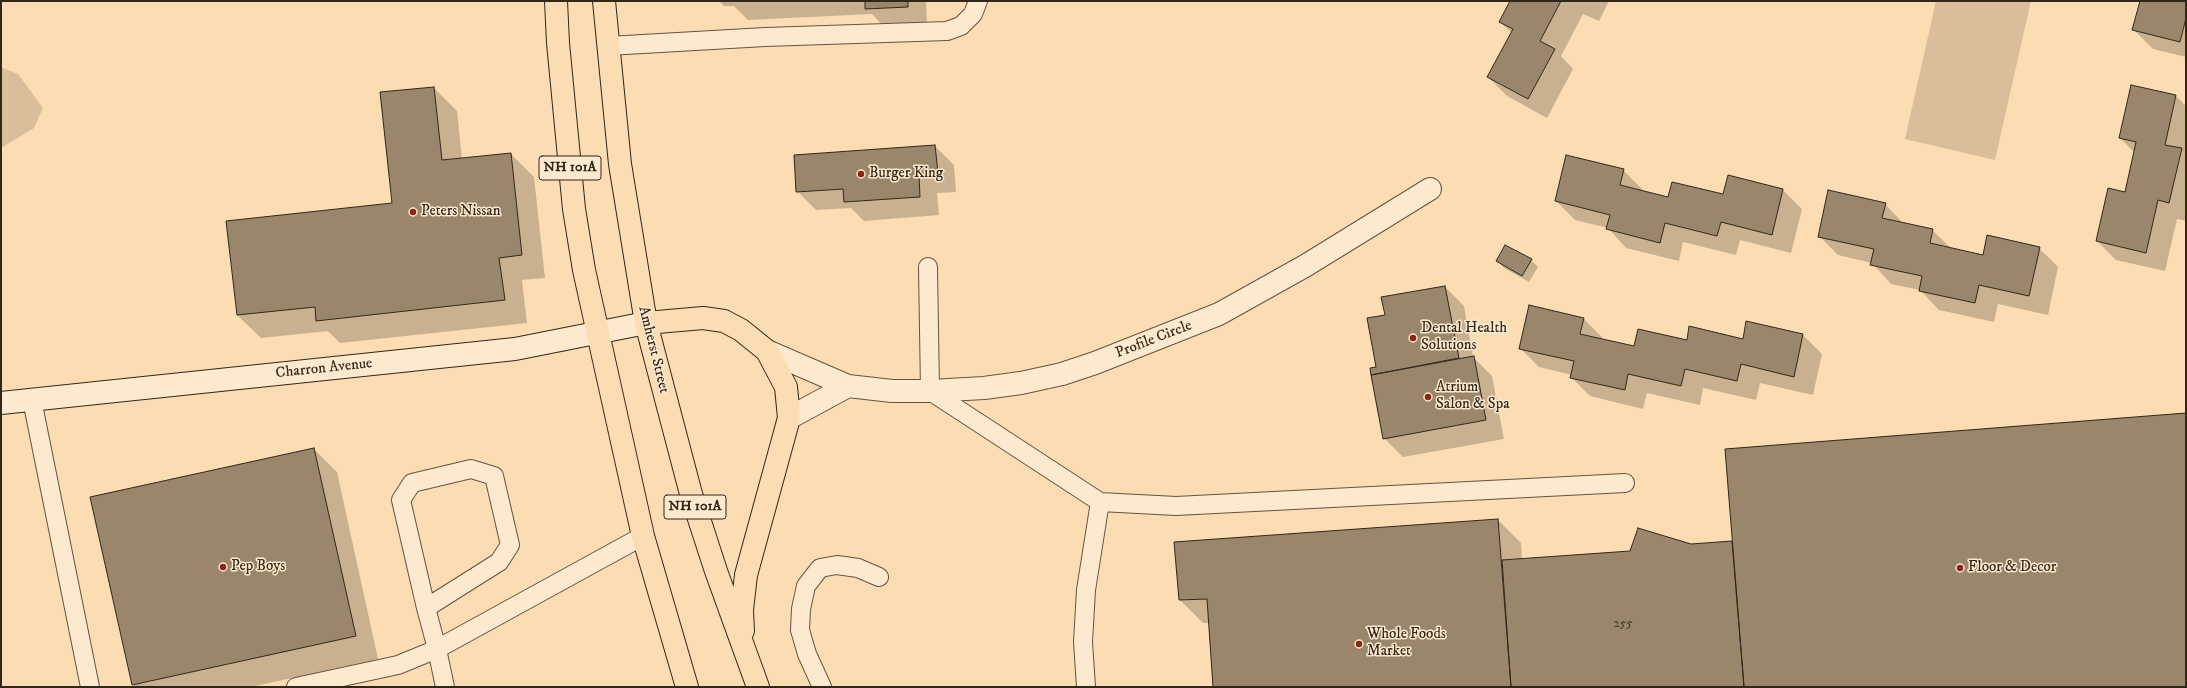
<!DOCTYPE html>
<html>
<head>
<meta charset="utf-8">
<style>
  body { margin:0 }
  #map { position:relative; width:2187px; height:688px; overflow:hidden; background:#fcddb3; font-family:"IM FELL DW Pica",serif }
  canvas { display:block }
  .frame { position:absolute; inset:0; border:2px solid #30271a; pointer-events:none }
</style>
</head>
<body>
<div id="map">
<canvas width="2187" height="688"></canvas>
<div class="frame"></div>
</div>
<script>
const context = document.querySelector('canvas').getContext('2d');
context.lineJoin = 'round';
function fillPath(path, color) { context.fillStyle = color; context.fill(path, 'evenodd'); }
const poly = rows => new Path2D(rows.map(r => 'M' + r).join(''));
function trace(path, color, width, dash) { context.strokeStyle = color; context.lineWidth = width; context.lineCap = dash ? 'butt' : 'round'; context.setLineDash(dash || []); context.stroke(path); }
function drawText(font, color, halo, rows, align = 'center') {
  context.font = font + ' "IM FELL DW Pica",serif'; context.lineWidth = 3; context.setLineDash([]); context.textBaseline = 'middle'; context.strokeStyle = halo; context.fillStyle = color; for (const [text, x, y, turn = 0] of rows) {
    context.save(); context.translate(x, y); context.rotate((+turn || 0) * Math.PI / 180); context.textAlign = isNaN(turn) ? turn : align; if (halo) context.strokeText(text, 0, 0); context.fillText(text, 0, 0); context.restore();
  }
}
const green = poly([
  [1936,1,2031,1,1995,160,1905,139],
  [1,67,18,74,43,108,34,128,1,148]
]);
const shadow = poly([
  [719,1,926,1,927,26,885,28,872,14,748,20,734,6,724,6],
  [1511,1,1609,1,1599,21,1583,14,1561,56,1573,69,1547,118,1507,96,1488,77,1512,33,1500,22],
  [2141,1,2186,1,2186,57,2153,49,2134,30],
  [434,88,457,111,462,159,511,154,534,177,545,278,522,280,527,323,340,343,328,331,261,338,237,315,393,204],
  [2176,96,2186,106,2186,221,2177,219,2165,271,2116,260,2097,241,2126,193,2135,153,2120,138],
  [935,146,954,165,956,192,937,193,939,215,864,221,851,208,816,210,797,191],
  [1623,170,1642,189,1642,191,1669,198,1724,195,1728,177,1783,190,1802,209,1791,253,1740,240,1736,255,1683,242,1679,261,1626,248,1608,228,1575,220,1556,201],
  [1885,204,1904,224,1932,230,1952,249,1983,256,2039,248,2058,267,2048,315,1998,304,1994,322,1939,310,1920,290,1891,284,1872,263,1838,255,1819,236],
  [1531,260,1538,267,1529,282,1504,268,1498,261],
  [1445,287,1464,306,1473,357,1492,376,1504,439,1403,457,1384,438,1371,369,1377,368,1386,316],
  [1583,318,1602,337,1602,340,1634,348,1687,341,1743,340,1747,322,1803,335,1822,354,1813,395,1760,383,1756,400,1703,388,1700,405,1647,393,1643,409,1590,396,1571,377,1572,375,1539,367,1520,348],
  [2186,414,2186,687,1214,687,1209,623,1203,623,1180,600,1176,543,1498,520,1521,543,1522,560,1631,552,1690,545,1732,542,1734,544],
  [314,449,337,472,378,659,251,687,136,687,133,684]
]);
const building = poly([
  [865,1,908,1,908,7,865,9,865,1],
  [1510,1,1561,1,1540,41,1555,49,1528,99,1487,77,1513,29,1499,22,1510,1],
  [2140,1,2186,1,2186,18,2180,42,2132,30,2140,1],
  [2131,85,2176,95,2165,145,2182,148,2169,203,2158,200,2146,253,2096,241,2108,188,2125,192,2136,142,2119,138,2131,85],
  [434,87,442,160,511,153,522,255,499,258,505,300,316,321,315,307,237,315,226,221,392,203,380,92,434,87],
  [935,145,938,173,919,175,920,197,844,202,843,189,796,192,794,155,935,145],
  [1566,155,1624,169,1620,185,1668,197,1672,182,1723,194,1728,175,1783,189,1772,235,1721,222,1717,236,1665,223,1660,243,1606,229,1610,215,1555,201,1566,155],
  [1828,190,1886,203,1882,218,1933,229,1930,243,1983,255,1987,235,2040,247,2029,296,1979,285,1975,303,1919,291,1922,276,1870,265,1874,249,1818,237,1828,190],
  [1505,245,1532,259,1522,276,1496,261,1505,245],
  [1445,286,1459,358,1371,375,1370,368,1376,367,1367,318,1385,315,1381,297,1445,286],
  [1529,305,1584,318,1580,334,1634,346,1638,329,1687,340,1689,326,1743,339,1746,321,1803,334,1794,377,1741,364,1737,381,1685,369,1681,386,1628,374,1625,390,1570,378,1574,361,1519,349,1529,305],
  [1474,356,1486,420,1383,439,1371,375,1474,356],
  [2186,413,2186,687,1744,687,1725,449,2186,413],
  [314,448,356,636,132,685,90,497,314,448],
  [1498,519,1511,687,1213,687,1207,599,1179,600,1174,542,1498,519],
  [1638,528,1691,544,1732,541,1744,687,1511,687,1502,560,1630,551,1638,528]
]);
const lane = poly([
  [608,46,765,37,947,31,961,26,973,14,978,1],
  [928,267,930,391,1100,502,1086,590,1083,642,1086,687],
  [32,400,90,687],
  [1100,502,1176,506,1625,483],
  [426,608,499,562,510,545,494,476,471,469,412,483,401,500,426,608,437,649,445,687],
  [296,687,398,665,437,649,643,536],
  [822,687,807,654,800,630,801,609,806,586,820,568,837,565,858,568,879,577]
]);
const street = poly([
  [767,351,848,386,892,391,930,391,984,388,1021,383,1062,374,1095,363,1219,314,1305,266,1430,189],
  [789,418,848,386]
]);
const secondary = poly([
  [1,403,515,349,646,323]
]);
const highway = poly([
  [556,1,558,43,574,209,584,270,643,536,687,687],
  [604,1,620,164,646,323,691,494,716,571,758,687],
  [646,323,703,318,724,321,741,330,767,351,786,387,789,418,746,575,742,610,743,631]
]);
const markers = [
  [861,174,4,"#8f2418"],
  [413,212,4,"#8f2418"],
  [1413,338,4,"#8f2418"],
  [1428,397,4,"#8f2418"],
  [223,567,4,"#8f2418"],
  [1960,568,4,"#8f2418"],
  [1359,644,4,"#8f2418"]
];
const numberNames = [
  ["255",1623,624]
];
const shields = [
  [570,168,62],
  [695,507,62]
];
const shieldNames = [
  ["NH 101A",570,168],
  ["NH 101A",695,507]
];
const poiNames = [
  ["Burger King",869,174],
  ["Peters Nissan",421,212],
  ["Dental Health",1421,329],
  ["Solutions",1421,346],
  ["Atrium",1436,388],
  ["Salon & Spa",1436,405],
  ["Pep Boys",231,567],
  ["Floor & Decor",1968,568],
  ["Whole Foods",1367,635],
  ["Market",1367,652]
];
const streetNames = [
  ["Profile Circle",1154,340,-21],
  ["Amherst Street",653,350,76],
  ["Charron Avenue",324,369,-6]
];
fillPath(green, '#d9be99');
fillPath(shadow, '#0003');
fillPath(building, '#9a866a');
trace(building, '#30271a', 1);
trace(lane, '#635440', 20);
trace(street, '#635440', 24);
trace(secondary, '#30271a', 24);
trace(highway, '#30271a', 24);
trace(lane, '#fde9ce', 18);
trace(street, '#fde9ce', 22);
trace(secondary, '#fde9ce', 22);
trace(highway, '#fcddb3', 22);
for (const [x, y, r, color] of markers) { const dot = new Path2D(); dot.arc(x, y, r, 0, 2 * Math.PI); context.fillStyle = color; context.fill(dot); trace(dot, '#fde9ce', 1.5); }
drawText('13px', '#4a3f2e', null, numberNames);
for (const [x, y, w] of shields) { const box = new Path2D(); box.roundRect(x - w / 2, y - 12, w, 24, 3); context.fillStyle = '#fde9ce'; context.fill(box); trace(box, '#30271a', 1); }
drawText('bold 14px', '#30271a', null, shieldNames);
drawText('15px', '#30271a', '#fde9ce', poiNames, 'left');
drawText('15px', '#30271a', '#fde9ce', streetNames);
</script>
</body>
</html>
